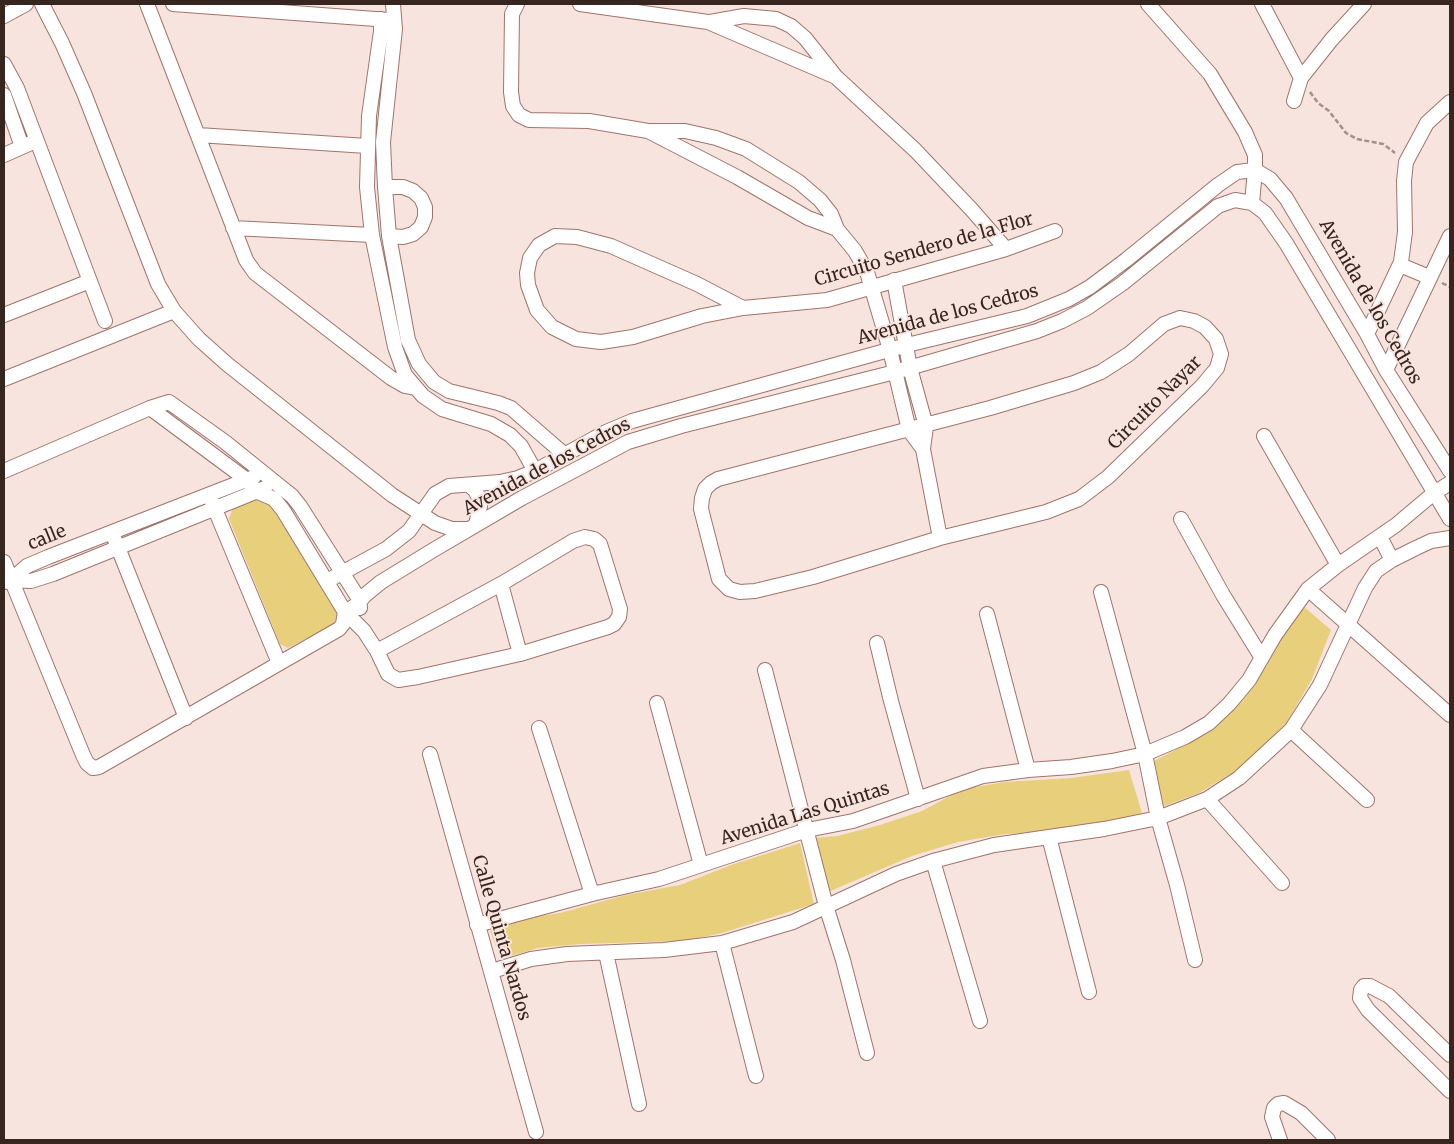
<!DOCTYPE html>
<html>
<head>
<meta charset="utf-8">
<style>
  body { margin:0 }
  #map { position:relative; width:1454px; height:1144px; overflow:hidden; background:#f8e4df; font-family:Merriweather,serif }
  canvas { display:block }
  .frame { position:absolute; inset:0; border:5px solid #372520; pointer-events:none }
</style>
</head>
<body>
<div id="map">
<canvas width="1454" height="1144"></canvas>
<div class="frame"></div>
</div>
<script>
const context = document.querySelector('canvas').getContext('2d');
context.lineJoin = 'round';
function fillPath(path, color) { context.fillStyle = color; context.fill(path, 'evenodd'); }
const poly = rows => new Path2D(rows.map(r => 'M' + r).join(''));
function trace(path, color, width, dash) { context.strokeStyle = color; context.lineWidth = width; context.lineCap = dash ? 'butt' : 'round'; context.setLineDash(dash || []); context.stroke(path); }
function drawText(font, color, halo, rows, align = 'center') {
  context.font = font + ' Merriweather,serif'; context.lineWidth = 4; context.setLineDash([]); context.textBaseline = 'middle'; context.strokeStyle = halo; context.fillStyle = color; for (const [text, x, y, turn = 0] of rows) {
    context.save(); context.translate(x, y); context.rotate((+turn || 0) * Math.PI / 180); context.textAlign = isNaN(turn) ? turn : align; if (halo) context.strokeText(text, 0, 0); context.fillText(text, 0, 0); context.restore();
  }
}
const green = poly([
  [260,498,269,500,338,611,337,618,332,625,288,648,280,644,229,519,233,508],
  [1303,606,1331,630,1312,679,1287,722,1242,767,1199,793,1162,807,1154,761,1212,731,1244,699,1266,667,1286,630],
  [1129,770,1142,813,1103,823,1048,832,1005,834,958,842,912,856,826,893,815,838,837,836,880,825,922,811,963,789,1005,782,1071,778],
  [800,843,814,904,722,933,684,941,580,944,538,948,501,959,490,931,511,920,560,913,626,895,680,885,731,865]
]);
const path = poly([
  [1310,92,1318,103,1329,111,1346,133,1357,139,1383,144,1395,153],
  [1442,283,1450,287]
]);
const minor = poly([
  [42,4,62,43,84,93,158,284,174,311,199,339,227,364,392,495,435,523,452,529,468,529],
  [147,4,246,260,255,273,391,378,405,386,415,388],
  [173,4,389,20],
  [393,4,395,29,383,142,385,187,389,236,408,340,419,364,434,382,449,391,498,403,511,408,565,455],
  [517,4,512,14,511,92,513,106,519,115,529,120,589,121,648,131,737,177,808,218,837,229,855,251,867,272,890,350,909,430,923,449],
  [580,4,708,22,836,77,915,150,972,210,1006,249],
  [1148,4,1210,74,1245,132,1255,155,1255,170,1252,203],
  [1262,4,1301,78,1332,39,1364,4],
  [4,16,26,4],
  [381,19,381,31,369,116,367,187,372,235,395,347,405,375,423,396,442,409,491,424,510,435,521,446,535,471],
  [710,22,744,16,776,19,791,26,805,38,836,77],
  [4,64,17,88,105,321],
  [4,95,22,147],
  [1294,101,1301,78],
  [651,131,685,131,716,138,746,149,799,182,820,200,831,214,837,229],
  [198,135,367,146],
  [4,155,31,143],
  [385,187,403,187,413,191,421,198,425,207,425,217,421,227,413,234,403,237,389,236],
  [233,228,372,235],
  [1400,265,1429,277],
  [894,280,910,368,926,426,923,449,940,538],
  [743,308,697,284,611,246,577,237,555,236,539,245,530,258,527,273,528,285,537,310,552,327,576,339,601,342,633,337,702,316,743,308,827,300,1006,249,1055,231],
  [4,315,90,281],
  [1180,318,1194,321,1205,327,1216,339,1221,354,1217,368,1202,386,1108,477,1079,499,1046,512,940,538,813,577,755,591,740,592,729,589,719,579,701,509,702,498,705,489,711,483,718,479,990,408,1074,383,1101,372,1129,354,1164,324,1180,318],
  [1367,334,1401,262,1405,232,1404,181,1406,162,1427,123,1450,102],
  [1386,370,1450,236],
  [4,379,174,311],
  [150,408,247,480,256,491,274,499,283,510,345,612,364,631,377,651,388,674,398,680,418,677,520,654,608,627,614,624,619,617,620,609,600,544,594,539,585,537,573,541,501,584,377,651],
  [1264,436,1338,565],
  [4,471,150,408,169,402,225,442,292,496,300,506,359,599,360,608],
  [469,485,475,490,479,498,480,506,476,525],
  [212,502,279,663],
  [1181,519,1223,595,1262,658],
  [1380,537,1392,560],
  [115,540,186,718],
  [4,562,83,755,87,763,93,768,99,767,339,629,343,624,345,612,358,604,364,596,381,582,435,549,522,498,628,442,681,426,895,372,1037,331,1062,321,1087,308,1123,283,1218,206,1235,200,1252,203,1265,213,1286,243,1450,519],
  [11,580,27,566,48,557,254,477],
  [327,581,386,549,409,531,435,494,449,486,500,482,518,478,535,471,606,432,632,421,907,345,1027,316,1069,299,1090,287,1126,260,1218,185,1237,172,1255,170,1270,179,1286,198,1367,334,1386,370,1450,471],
  [4,582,11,580,31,581,53,574,265,488],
  [501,584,520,654],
  [1308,589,1450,715],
  [1101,592,1145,754,1158,818,1177,885,1195,960],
  [987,614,1028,770],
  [877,643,891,701,918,799],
  [765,670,826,906,843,960,867,1053],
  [657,703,701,865],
  [539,728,592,894],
  [1291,730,1367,800],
  [430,754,536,1132],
  [1207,799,1282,883],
  [1049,837,1089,992],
  [933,861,980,1021],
  [477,925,592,894,659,879,807,830,853,821,885,810,983,776,1028,770,1071,767,1112,761,1145,754,1185,737,1209,723,1229,704,1249,680,1275,635,1308,589,1338,565,1396,525,1434,493,1450,483],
  [722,943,756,1076],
  [606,953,639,1104],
  [492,971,531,959,567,954,664,950,722,943,793,922,896,874,933,861,994,845,1104,829,1158,818,1207,799,1239,778,1291,730,1320,685,1365,588,1376,571,1392,560,1416,548,1431,541,1450,538],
  [1450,1055,1389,996,1370,986,1364,986,1361,990,1360,998,1368,1010,1450,1091],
  [1280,1140,1272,1117,1274,1108,1278,1104,1284,1103,1301,1113,1328,1140]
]);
const streetNames = [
  ["Circuito Sendero de la Flor",924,250,-16],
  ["Avenida de los Cedros",1370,302,60],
  ["Avenida de los Cedros",948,315,-15],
  ["Circuito Nayar",1155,403,-45],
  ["Avenida de los Cedros",547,467,-28],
  ["calle",47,538,-22],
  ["Avenida Las Quintas",805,814,-17],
  ["Calle Quinta Nardos",501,938,74]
];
fillPath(green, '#e7cf7c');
trace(minor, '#a1746a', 16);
trace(path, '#a4908b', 2.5, [5, 2.5]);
trace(minor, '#fff', 14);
drawText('18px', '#372520', '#f8e4df', streetNames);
</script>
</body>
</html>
